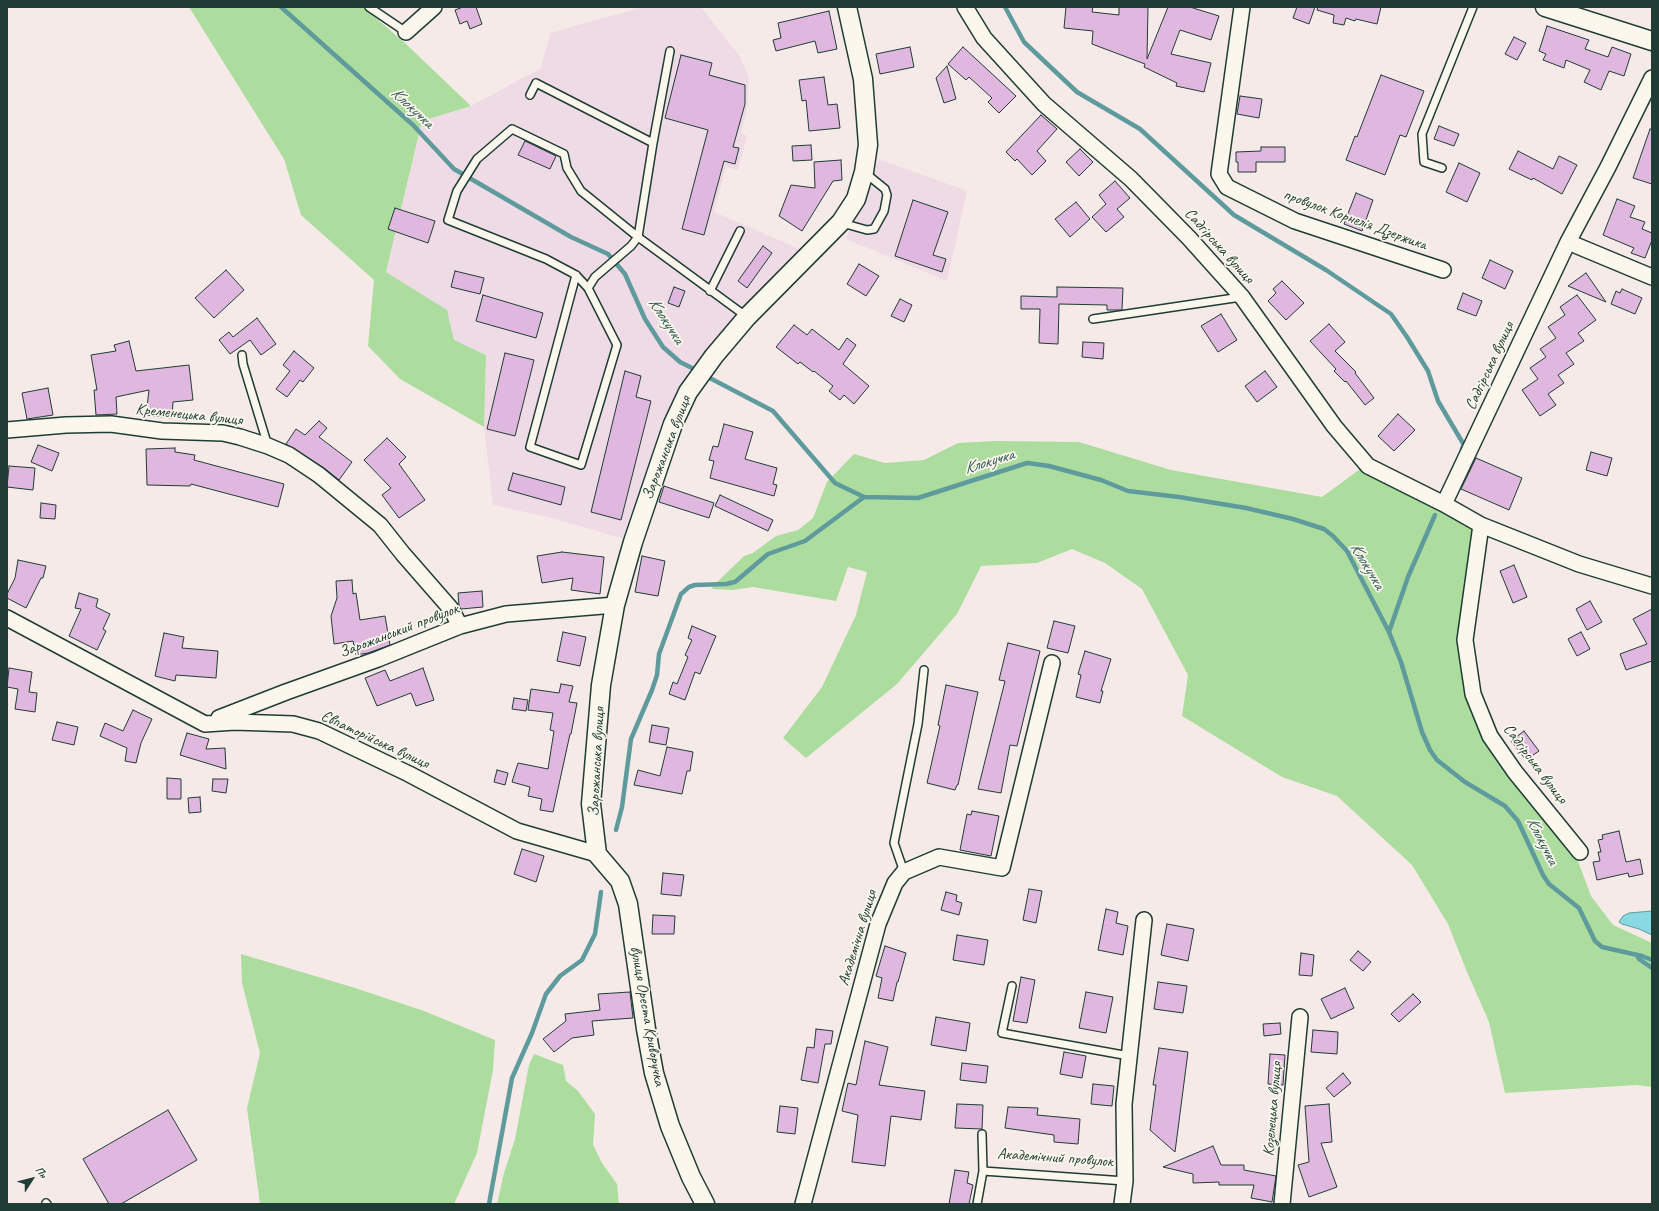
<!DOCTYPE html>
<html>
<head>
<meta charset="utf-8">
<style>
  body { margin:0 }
  #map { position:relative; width:1659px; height:1211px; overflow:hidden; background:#f6eae9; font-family:Caveat,sans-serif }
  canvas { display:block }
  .frame { position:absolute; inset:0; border:8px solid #1f3d34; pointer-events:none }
  .north { position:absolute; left:12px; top:1159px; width:40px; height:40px; -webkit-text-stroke:3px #fbf7ec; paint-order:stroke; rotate:54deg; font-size:11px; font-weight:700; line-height:16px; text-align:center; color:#1f3d34 }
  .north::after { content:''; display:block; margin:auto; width:14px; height:18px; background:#1f3d34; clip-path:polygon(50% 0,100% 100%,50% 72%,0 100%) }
</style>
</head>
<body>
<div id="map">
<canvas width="1659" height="1211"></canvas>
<div class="frame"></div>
<div class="north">Пн</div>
</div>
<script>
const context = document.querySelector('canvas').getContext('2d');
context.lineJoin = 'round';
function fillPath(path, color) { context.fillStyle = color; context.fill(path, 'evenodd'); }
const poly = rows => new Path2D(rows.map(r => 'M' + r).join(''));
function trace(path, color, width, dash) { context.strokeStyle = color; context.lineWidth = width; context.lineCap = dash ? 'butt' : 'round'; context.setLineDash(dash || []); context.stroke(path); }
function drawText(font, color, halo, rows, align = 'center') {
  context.font = font + ' Caveat,sans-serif'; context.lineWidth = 3.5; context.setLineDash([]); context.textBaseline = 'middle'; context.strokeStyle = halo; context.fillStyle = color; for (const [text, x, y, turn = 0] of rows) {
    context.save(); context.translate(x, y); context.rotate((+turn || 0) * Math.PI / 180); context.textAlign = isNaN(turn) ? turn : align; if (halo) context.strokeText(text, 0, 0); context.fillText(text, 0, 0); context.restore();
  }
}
const built = poly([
  [643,7,701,7,740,57,749,78,747,109,741,133,747,136,738,170,726,167,714,212,809,253,712,355,632,541,552,518,493,505,484,427,486,355,454,340,446,310,386,272,422,121,471,106,541,68,550,33],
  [879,159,967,191,947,281,846,239]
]);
const green = poly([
  [189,7,363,7,406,44,471,106,422,121,386,272,447,310,454,340,486,355,484,427,400,379,368,346,374,280,301,215,284,159],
  [995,441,1079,442,1171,470,1322,497,1367,464,1482,524,1466,640,1491,736,1584,853,1578,861,1591,896,1613,925,1652,943,1652,1087,1637,1085,1505,1093,1489,1022,1467,972,1448,924,1412,865,1337,796,1282,777,1182,716,1188,675,1142,589,1105,563,1072,549,1037,563,981,566,957,614,897,684,806,758,783,738,822,687,856,615,867,572,848,567,836,601,753,587,733,590,712,589,713,586,744,556,753,553,776,536,798,530,813,518,827,482,854,454,885,463,924,460,958,443],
  [241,954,352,987,424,1011,495,1040,493,1070,477,1153,454,1204,260,1204,247,1108,260,1053,242,983],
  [534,1054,563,1065,566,1081,578,1091,595,1114,593,1145,602,1163,617,1184,619,1204,497,1204,504,1173,515,1139,529,1065]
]);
const water = poly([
  [1652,911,1652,935,1639,929,1622,924,1619,922,1623,916,1629,913,1652,911]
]);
const stream = poly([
  [281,7,413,125,454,169,571,237,608,254,625,274,645,319,663,347,680,362,698,371],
  [1005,7,1024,42,1077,92,1140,129,1234,215,1326,270,1391,314,1407,337,1428,371,1438,401,1464,445,1462,449],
  [704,375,773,411,835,483,864,497,918,498,1027,463,1035,464,1049,466,1101,480,1128,491,1179,497,1246,508,1293,519,1324,529,1333,536,1347,551,1389,632,1401,662,1422,732,1430,750,1437,760,1465,782,1505,806,1518,821,1543,875,1549,884,1579,908,1595,941,1602,947,1642,956,1652,960],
  [1389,632,1408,577,1435,515],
  [616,830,622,807,631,739,652,690,657,675,659,654,681,594,689,587,695,585,726,584,735,582,768,554,805,541,864,497],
  [1637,955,1639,959,1652,968],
  [489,1204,512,1078,532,1033,546,994,560,976,582,960,595,934,601,892]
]);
const building = poly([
  [463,7,476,7,482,24,470,29,467,21,460,24,455,10,463,7],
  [1066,7,1093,7,1092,12,1119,15,1119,7,1148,7,1147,59,1168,7,1190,7,1219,16,1211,40,1180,30,1171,54,1211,63,1204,92,1176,86,1177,83,1144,67,1145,64,1092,44,1093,31,1064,28,1066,7],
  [1297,7,1315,7,1309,24,1293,18,1297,7],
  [1318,7,1381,7,1377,24,1356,19,1355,21,1346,18,1344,25,1333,23,1334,15,1317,10,1318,7],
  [829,11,837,49,818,53,815,41,776,51,773,40,781,38,778,23,829,11],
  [1547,26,1589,40,1585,49,1608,57,1612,47,1631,54,1624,76,1609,71,1601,90,1584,82,1590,70,1566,60,1564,68,1543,60,1546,54,1539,51,1547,26],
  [1514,37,1526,43,1517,60,1505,54,1514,37],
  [910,47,914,67,880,74,876,54,910,47],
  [963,47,1016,96,999,113,988,102,992,98,969,77,966,80,948,64,963,47],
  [681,55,712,63,709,75,745,85,745,104,733,147,739,148,735,164,724,161,704,235,682,229,708,130,665,118,681,55],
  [947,66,956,99,944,103,936,78,947,66],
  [1381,75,1424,91,1406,137,1400,135,1385,175,1346,160,1355,136,1357,137,1381,75],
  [824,77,828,105,837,104,840,128,809,131,806,100,802,101,799,80,824,77],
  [1240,96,1262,99,1259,118,1237,114,1240,96],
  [1041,115,1057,129,1037,151,1046,161,1032,175,1017,159,1015,161,1006,152,1041,115],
  [1439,126,1459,134,1454,146,1434,139,1439,126],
  [1650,129,1652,130,1652,184,1633,178,1650,129],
  [525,141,556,156,550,169,518,155,525,141],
  [811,145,812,160,793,161,792,146,811,145],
  [1261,147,1285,147,1285,162,1256,162,1256,172,1238,172,1238,162,1236,162,1236,152,1261,151,1261,147],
  [1080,149,1093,162,1079,176,1066,162,1080,149],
  [1518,151,1553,169,1559,156,1577,165,1562,194,1533,178,1532,180,1509,169,1518,151],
  [841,160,842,180,833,181,802,231,779,216,791,185,815,188,814,162,841,160],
  [1459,163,1480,173,1467,202,1446,192,1459,163],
  [1115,181,1130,198,1117,209,1124,217,1106,232,1092,217,1106,204,1099,195,1115,181],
  [1356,193,1373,200,1362,231,1344,224,1356,193],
  [1617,199,1635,206,1630,217,1645,222,1642,229,1652,233,1652,240,1645,258,1631,253,1634,248,1603,235,1617,199],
  [913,200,948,212,933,255,946,259,942,272,895,256,913,200],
  [1076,202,1090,219,1070,237,1055,219,1076,202],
  [395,208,435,221,428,243,388,229,395,208],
  [763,246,772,253,747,288,738,281,763,246],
  [1490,260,1513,271,1505,289,1482,278,1490,260],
  [859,264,879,276,866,296,847,284,859,264],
  [226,270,244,290,214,318,195,298,226,270],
  [455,271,484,278,480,294,451,287,455,271],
  [1586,273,1606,302,1568,286,1586,273],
  [1282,281,1304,303,1286,320,1268,301,1276,293,1273,289,1282,281],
  [674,287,685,291,679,307,668,303,674,287],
  [1057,287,1123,288,1122,310,1107,310,1107,305,1059,304,1058,344,1039,343,1040,309,1021,309,1021,296,1057,297,1057,287],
  [1622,289,1642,298,1635,314,1611,304,1616,291,1620,293,1622,289],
  [1463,293,1482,301,1476,316,1457,309,1463,293],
  [483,295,543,313,536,338,476,321,483,295],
  [1577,295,1596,320,1578,333,1584,341,1566,353,1574,364,1558,375,1564,383,1548,394,1556,405,1540,416,1522,390,1538,379,1530,368,1546,357,1540,349,1556,338,1548,327,1565,315,1560,307,1577,295],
  [900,299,912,305,904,322,891,316,900,299],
  [1221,314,1237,340,1218,352,1201,326,1221,314],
  [257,318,276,344,261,355,250,340,230,354,219,340,229,332,233,337,257,318],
  [1329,324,1345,342,1335,351,1356,372,1355,373,1374,398,1365,405,1346,381,1345,382,1334,371,1336,369,1310,341,1329,324],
  [794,325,807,335,812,329,839,350,847,338,856,345,843,364,869,386,854,404,844,395,840,400,829,391,833,386,814,371,813,372,800,362,798,364,776,347,794,325],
  [129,341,136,371,189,365,193,400,173,402,172,418,146,415,149,390,116,397,117,414,96,415,94,390,97,390,91,355,116,351,114,345,129,341],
  [1083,342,1104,343,1103,359,1082,357,1083,342],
  [294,351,314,368,303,382,300,380,287,397,276,389,290,371,283,365,294,351],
  [505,353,534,360,515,436,487,429,505,353],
  [625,371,641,376,636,397,651,401,621,520,591,512,625,371],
  [1265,371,1277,387,1257,402,1245,386,1265,371],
  [48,388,53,415,27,419,22,393,48,388],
  [1398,414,1415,430,1394,451,1378,436,1398,414],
  [319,421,327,428,319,437,352,462,339,480,324,468,286,444,296,429,305,435,319,421],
  [724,424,753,432,745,459,777,468,773,484,777,485,774,496,710,478,714,461,709,460,713,446,718,447,724,424],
  [387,438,406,457,399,464,425,500,399,518,382,495,391,488,364,460,387,438],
  [38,445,59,453,52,471,31,462,38,445],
  [175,448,175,452,195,455,194,460,284,484,278,507,191,484,190,486,147,485,146,449,175,448],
  [1591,452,1612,458,1607,476,1586,470,1591,452],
  [1476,458,1522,478,1509,510,1461,489,1476,458],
  [9,466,35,468,33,490,7,487,9,466],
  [513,473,565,487,561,505,508,490,513,473],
  [664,486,714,503,709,518,659,502,664,486],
  [720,495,773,520,768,531,715,506,720,495],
  [41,503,56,505,55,519,40,518,41,503],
  [562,552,604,557,600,594,571,590,573,578,542,583,537,556,562,552],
  [642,556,665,561,658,596,635,592,642,556],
  [18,560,46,566,43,578,41,578,26,608,7,598,7,594,15,578,18,560],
  [1514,565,1527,597,1513,603,1500,571,1514,565],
  [352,580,353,594,356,593,360,620,385,616,390,645,368,653,356,655,353,641,334,644,331,616,337,598,336,581,352,580],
  [482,591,483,607,461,609,459,606,458,593,482,591],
  [79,593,98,599,96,607,110,614,103,629,106,631,97,650,69,636,81,609,75,608,79,593],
  [1590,601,1602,622,1587,630,1576,609,1590,601],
  [1652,609,1652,661,1626,670,1620,654,1647,644,1633,619,1652,609],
  [1054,621,1075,626,1068,653,1047,648,1054,621],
  [692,626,716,636,700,674,695,672,685,700,669,694,673,682,677,684,688,657,685,655,692,640,688,638,692,626],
  [563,632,586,637,580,666,557,661,563,632],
  [1581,632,1590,649,1577,656,1568,639,1581,632],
  [164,633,184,637,182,648,218,651,216,678,176,675,175,681,155,676,164,633],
  [1008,643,1040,651,1017,746,1010,745,1001,793,978,789,1005,681,999,680,1008,643],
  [1085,651,1111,659,1101,691,1103,691,1100,703,1076,697,1081,675,1078,674,1085,651],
  [9,668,32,672,29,692,37,693,35,712,15,709,18,689,7,687,9,668],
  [423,668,434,700,416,706,411,693,377,706,365,678,385,670,390,681,423,668],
  [561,684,573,686,569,702,577,703,571,734,570,734,553,812,540,810,542,799,528,796,530,787,512,782,518,763,548,769,554,731,550,730,553,713,528,710,531,689,559,693,561,684],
  [946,685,978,692,958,785,957,785,955,790,927,783,940,726,938,725,946,685],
  [514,698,528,700,526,711,512,709,514,698],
  [133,710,152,719,141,743,136,763,125,761,127,748,100,736,105,723,123,731,133,710],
  [57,722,78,727,74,745,52,740,57,722],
  [652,725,669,728,666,745,649,742,652,725],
  [1524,731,1539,751,1526,760,1511,741,1524,731],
  [187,733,209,739,206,749,225,748,226,769,180,755,187,733],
  [667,747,693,752,690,771,687,771,682,794,634,785,638,770,660,776,667,747],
  [497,770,508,773,505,785,494,782,497,770],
  [167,778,181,779,181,799,167,799,167,778],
  [213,779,228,779,226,793,212,791,213,779],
  [200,797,201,812,189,813,188,798,200,797],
  [972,811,999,816,991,856,960,850,967,814,971,815,972,811],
  [1619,831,1626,862,1640,859,1643,874,1629,877,1628,873,1597,880,1593,862,1600,861,1598,852,1601,852,1598,840,1603,839,1602,835,1619,831],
  [522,849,544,856,536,882,514,874,522,849],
  [663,873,684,875,681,896,661,894,663,873],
  [1029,889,1042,891,1036,923,1023,920,1029,889],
  [946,892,957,895,956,901,962,903,959,915,941,910,946,892],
  [1106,909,1118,912,1116,923,1128,926,1123,955,1098,950,1106,909],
  [653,915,675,916,674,934,652,934,653,915],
  [1167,924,1194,929,1188,961,1161,955,1167,924],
  [957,935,988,940,984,965,953,960,957,935],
  [885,946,906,953,898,982,897,982,893,1001,878,998,882,978,876,976,885,946],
  [1358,951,1371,962,1363,971,1350,960,1358,951],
  [1301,953,1314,955,1312,976,1299,975,1301,953],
  [1021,977,1035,980,1027,1023,1013,1021,1021,977],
  [1158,982,1187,986,1183,1013,1154,1009,1158,982],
  [1345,988,1354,1008,1331,1019,1321,999,1345,988],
  [630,992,633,1018,592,1021,594,1035,572,1038,554,1052,543,1039,566,1021,565,1014,600,1010,598,994,630,992],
  [1086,992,1113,997,1106,1033,1079,1028,1086,992],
  [1413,994,1421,1002,1399,1022,1391,1014,1413,994],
  [936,1017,970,1023,966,1051,931,1045,936,1017],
  [1280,1023,1281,1034,1264,1036,1263,1024,1280,1023],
  [816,1029,833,1031,831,1044,825,1044,818,1083,801,1080,807,1047,814,1048,816,1029],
  [1313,1030,1338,1032,1337,1054,1311,1052,1313,1030],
  [865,1041,888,1047,879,1085,925,1091,921,1120,891,1116,885,1166,852,1162,858,1115,842,1111,848,1083,856,1085,865,1041],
  [1159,1048,1188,1052,1175,1152,1150,1130,1156,1085,1153,1085,1159,1048],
  [1064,1052,1086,1056,1082,1078,1060,1074,1064,1052],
  [1270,1054,1285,1055,1283,1085,1268,1084,1270,1054],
  [962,1063,988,1066,986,1083,960,1080,962,1063],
  [1343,1073,1351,1083,1334,1097,1326,1088,1343,1073],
  [1093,1084,1114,1086,1112,1106,1091,1104,1093,1084],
  [957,1104,983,1105,982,1129,955,1128,957,1104],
  [1329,1104,1332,1142,1321,1143,1337,1187,1309,1197,1298,1165,1309,1162,1305,1106,1329,1104],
  [780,1106,798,1108,795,1134,777,1132,780,1106],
  [1008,1107,1038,1108,1037,1115,1080,1119,1078,1144,1054,1142,1054,1135,1005,1128,1008,1107],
  [168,1110,197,1160,121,1204,109,1204,83,1159,168,1110],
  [1213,1146,1221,1165,1244,1165,1244,1170,1276,1176,1272,1202,1251,1198,1254,1185,1219,1185,1219,1182,1193,1183,1193,1174,1163,1167,1213,1146],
  [955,1170,969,1172,967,1183,973,1185,969,1204,949,1204,955,1170]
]);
const service = poly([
  [369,7,406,32],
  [670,51,653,143,638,237,631,246,595,277,588,288,576,275,546,259,448,220,457,191,477,159,512,129,564,154,567,168,581,191,638,237,747,317],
  [530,95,536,83,653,143],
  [1442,168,1424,162,1422,134,1473,7],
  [842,223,867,230,874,229,884,211,887,195,885,189,864,172],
  [576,275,530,447,581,465,617,345,588,288],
  [710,291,740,231],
  [1093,319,1241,297],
  [242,355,243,364,268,446],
  [904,872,894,843,918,724,924,670],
  [1012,986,1002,1033,1129,1056],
  [983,1171,1125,1181],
  [46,1203,47,1204],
  [977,1204,983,1171,982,1134]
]);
const minor = poly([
  [965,7,984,38,1044,104,1131,179,1189,238,1242,297,1334,426,1368,466,1444,504,1481,525,1579,564,1652,586],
  [1242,7,1219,174,1227,187,1295,221,1443,270],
  [406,32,434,7],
  [1652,78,1608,167,1568,242,1652,277],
  [7,430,66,425,111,424,162,431,223,433,240,437,268,446,289,455,319,475,380,525,403,554,451,609,460,626],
  [1444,504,1568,242],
  [1481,525,1465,640,1473,694,1490,736,1515,772,1580,852],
  [7,618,205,724,235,722,293,724,319,731,409,774,517,831,597,854],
  [219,718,286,692,378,659,460,626,506,614,615,605],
  [803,1204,878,924,895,883,904,872,939,857,1002,868,1052,663],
  [1122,1204,1125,1181,1124,1104,1144,920],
  [1282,1204,1300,1017]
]);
const tertiary = poly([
  [1545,7,1652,41],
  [705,1204,691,1177,670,1126,654,1073,646,1029,628,904,620,881,597,854,591,804,601,685,615,605,633,542,673,424,688,392,714,356,747,317,841,222,856,199,864,172,868,145,863,79,847,7]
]);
const streetNames = [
  ["провулок Корнелія Дзержика",1355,220,20],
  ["Садгірська вулиця",1219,246,48],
  ["Садгірська вулиця",1490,366,-65],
  ["Кременецька вулиця",189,415,6],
  ["Зарожанська вулиця",667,448,-69],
  ["Зарожанський провулок",399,631,-21],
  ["Євпаторійська вулиця",375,740,25],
  ["Зарожанська вулиця",597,762,-87],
  ["Садгірська вулиця",1535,764,53],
  ["Академічна вулиця",858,938,-73],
  ["вулиця Ореста Криворучка",647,1016,80],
  ["Козелецька вулиця",1273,1109,-85],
  ["Академічний провулок",1055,1158,4]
];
const waterNames = [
  ["Клокучка",412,108,43],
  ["Клокучка",666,321,57],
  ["Клокучка",989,462,-17],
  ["Клокучка",1367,566,59],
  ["Клокучка",1542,841,63]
];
fillPath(built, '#efdbe6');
fillPath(green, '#acdd9e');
fillPath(water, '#89d9e3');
trace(water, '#5f9b9d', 1);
trace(stream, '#5f9b9d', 4.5);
fillPath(building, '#e0b7de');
trace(building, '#1f3d34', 1);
trace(service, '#1f3d34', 10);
trace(minor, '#1f3d34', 18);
trace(tertiary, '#1f3d34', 21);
trace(service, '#fbf7ec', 7);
trace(minor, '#fbf7ec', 15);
trace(tertiary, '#fbf7ec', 18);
drawText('16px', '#1f3d34', '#fbf7ec', streetNames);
drawText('italic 17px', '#345c57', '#fbf7ec', waterNames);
</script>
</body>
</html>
